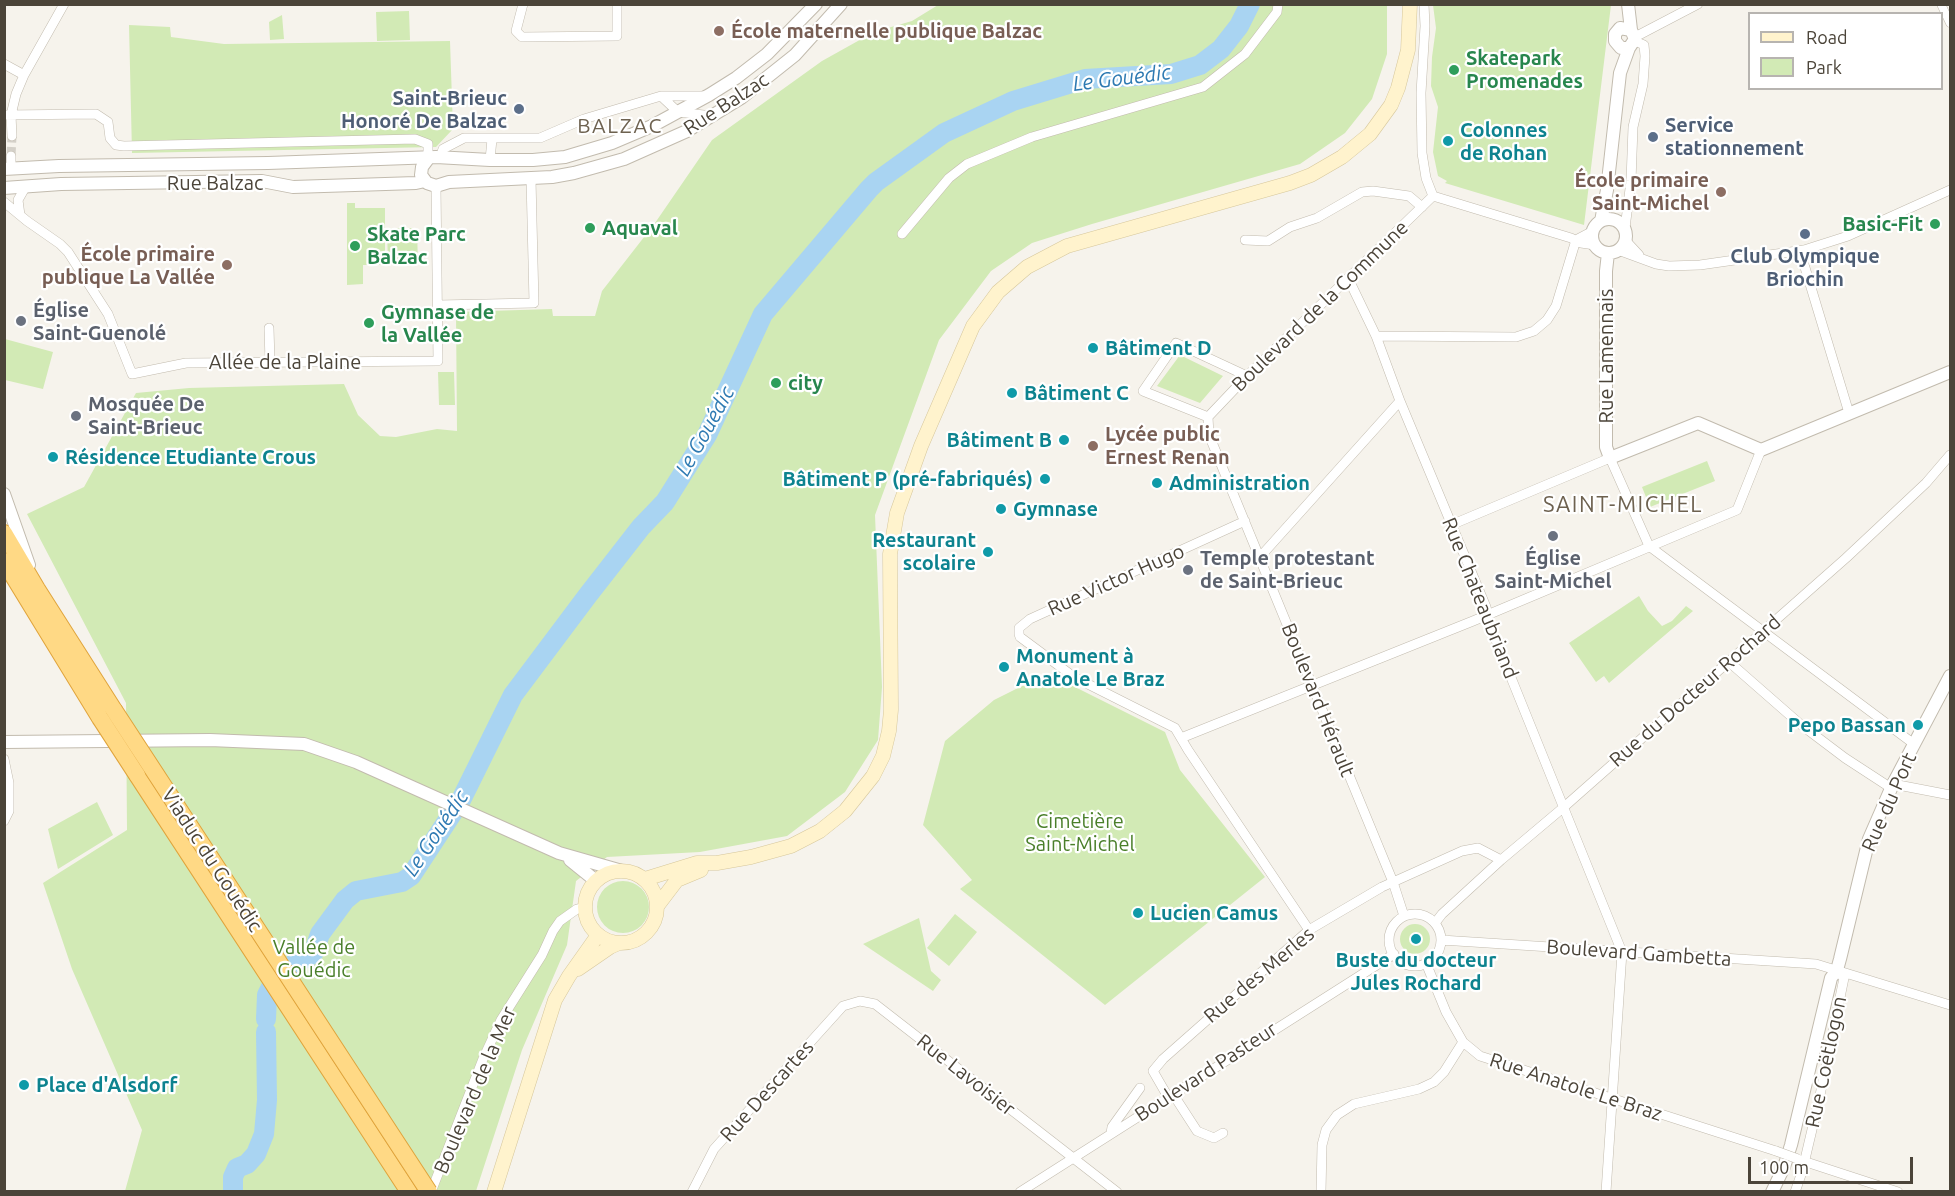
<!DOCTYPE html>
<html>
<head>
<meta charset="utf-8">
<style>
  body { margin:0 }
  #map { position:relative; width:1955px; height:1196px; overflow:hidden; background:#f6f3ec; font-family:Ubuntu,sans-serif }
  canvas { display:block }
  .frame { position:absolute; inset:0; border:6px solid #4b4439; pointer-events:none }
  .legend { position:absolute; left:1748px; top:12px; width:195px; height:78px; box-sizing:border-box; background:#fff; border:2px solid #b7b4b0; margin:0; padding:8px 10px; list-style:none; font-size:18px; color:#4b4439 }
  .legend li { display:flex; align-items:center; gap:12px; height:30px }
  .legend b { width:30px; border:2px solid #b7b4b0 }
  .scale { position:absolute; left:1748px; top:1157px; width:165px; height:27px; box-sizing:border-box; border:3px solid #4b4439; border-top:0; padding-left:8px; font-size:18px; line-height:21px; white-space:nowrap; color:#4b4439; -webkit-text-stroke:4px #fff; paint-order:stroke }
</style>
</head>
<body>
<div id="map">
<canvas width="1955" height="1196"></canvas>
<div class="frame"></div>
<ul class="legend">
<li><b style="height:8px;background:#fff3cd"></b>Road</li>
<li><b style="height:16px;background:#d2eab5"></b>Park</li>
</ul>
<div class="scale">100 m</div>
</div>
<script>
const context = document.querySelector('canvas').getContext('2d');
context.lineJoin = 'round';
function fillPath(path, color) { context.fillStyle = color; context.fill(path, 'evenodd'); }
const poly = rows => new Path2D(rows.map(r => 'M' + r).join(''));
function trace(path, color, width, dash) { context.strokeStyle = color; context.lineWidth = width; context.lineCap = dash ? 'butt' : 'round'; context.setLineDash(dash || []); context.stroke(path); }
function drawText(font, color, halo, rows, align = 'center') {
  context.font = font + ' Ubuntu,sans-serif'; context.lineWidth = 4.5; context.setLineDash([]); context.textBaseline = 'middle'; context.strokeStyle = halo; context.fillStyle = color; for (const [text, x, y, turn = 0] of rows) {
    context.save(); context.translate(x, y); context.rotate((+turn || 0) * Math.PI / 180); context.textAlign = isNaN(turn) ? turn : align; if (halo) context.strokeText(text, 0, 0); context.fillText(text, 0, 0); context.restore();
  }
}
const green = poly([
  [938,5,1387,5,1387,54,1372,99,1345,133,1300,164,1092,224,1032,243,991,271,939,340,875,515,882,687,878,740,845,792,787,836,700,852,607,857,576,881,567,945,522,1050,476,1191,125,1191,142,1130,72,969,43,883,127,830,126,703,27,514,84,487,136,393,189,388,344,384,358,415,380,436,396,437,437,429,457,431,456,312,552,309,553,316,595,316,602,291,655,223,712,140,822,61,874,32,912,21],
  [1433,5,1611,5,1584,225,1445,183,1447,181,1438,176,1433,152,1438,107,1431,86,1432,57,1436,28],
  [409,11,410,40,377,41,376,12],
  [282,15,284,39,270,40,269,22],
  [129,25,170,27,171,37,224,44,450,41,453,129,436,147,132,153],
  [347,203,355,203,355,208,385,208,385,265,363,265,363,284,347,285],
  [387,228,417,228,418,265,388,265],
  [5,339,53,352,43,389,5,380],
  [1180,355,1223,376,1200,403,1157,386],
  [438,372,454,372,455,405,439,405],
  [1707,461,1715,481,1650,507,1642,487],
  [1639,596,1648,611,1662,626,1672,621,1686,606,1693,611,1609,683,1604,676,1596,682,1569,643],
  [1067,683,1165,732,1180,770,1265,877,1105,1005,960,889,972,880,923,825,945,741,994,700,1022,686],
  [97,802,113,835,58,869,48,829],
  '597 907a26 26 0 1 1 52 0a26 26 0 1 1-52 0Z',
  [955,914,977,932,949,966,927,948],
  [919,918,931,971,941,980,933,991,863,944],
  '1400 939a15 15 0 1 1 30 0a15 15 0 1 1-30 0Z'
]);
const river = poly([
  [266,1019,267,995,279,972,313,954,320,934,345,900,356,891,402,882,411,876,461,800,513,695,588,595,641,527,665,502,707,435,763,314,869,189,876,182,944,133,1013,101,1085,79,1171,74,1200,65,1221,49,1239,26,1250,4],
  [233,1192,233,1177,237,1168,247,1164,256,1154,264,1134,267,1100,266,1032]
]);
const minorTunnel = poly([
  [11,156,12,136]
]);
const pedestrian = poly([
  [1941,4,1950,23]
]);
const minor = poly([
  [523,4,516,31,522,37,617,36,617,4],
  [1424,4,1425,26,1421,93,1422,153,1426,178,1433,196],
  [1635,37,1698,4],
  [4,64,24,75],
  [661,96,678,112,712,116],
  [4,115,96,114,108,122,110,138,116,145,124,146,415,139,428,144,428,159],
  [12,136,11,115,16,94,24,75,64,4],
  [440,158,443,149,464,138,540,138,584,119,661,96,706,96],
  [490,160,492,139],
  [11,168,11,156],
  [1433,196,1571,238,1581,243,1595,245],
  [4,202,27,221,60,244,68,252,108,314,132,374,186,363,438,361,436,186],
  [20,215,18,200,26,186],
  [1625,228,1631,181,1633,127,1643,84,1645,56,1644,45,1635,41],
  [902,234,949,178,967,164,1032,137,1203,87,1245,54,1277,12,1278,4],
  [1245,240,1268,241,1290,227,1317,218,1362,192,1373,191,1409,196,1422,207],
  [1576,240,1593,231],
  [1626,241,1639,255],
  [1618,250,1656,264,1669,266,1700,265,1804,250,1848,236,1950,190],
  [1800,251,1849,413],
  [1348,278,1376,336,1400,401,1486,607,1489,623,1622,952,1606,1192],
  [438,305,534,303,531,179],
  [269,328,270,362],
  [1376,336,1516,337,1534,331,1547,320,1556,306,1576,240],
  [1208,417,1209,435,1393,882,1404,916],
  [1208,417,1247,376,1433,196],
  [1208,417,1143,391,1176,343,1247,376],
  [1245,521,1030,619,1019,628,1019,634,1020,637,1074,677,1175,728,1188,750,1309,930],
  [1451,525,1610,458,1649,546,1914,744],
  [1260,557,1400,401],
  [1728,661,1800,724,1845,758,1891,788],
  [1181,738,1473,621,1737,510,1761,450],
  [4,759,9,783,9,811,4,821],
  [1893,784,1950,795],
  '1389 940a26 26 0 1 1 52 0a26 26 0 1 1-52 0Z',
  [1435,923,1442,914,1501,860,1564,807,1846,558,1926,483,1950,455],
  [1441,940,1816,964,1950,1005],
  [1426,963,1446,1012,1463,1042,1480,1056,1776,1151],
  [1173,1094,1197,1131,1214,1138,1223,1133],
  [1168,1097,1153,1071,1163,1059,1309,930,1382,887,1462,851,1478,848,1501,860],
  [1111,1133,1112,1127,1140,1088],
  [1800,1160,1898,1192],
  [431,1192,483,1059,501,1020,542,955,553,931,560,921,577,909,585,907],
  [692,1192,714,1149,843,1006,860,1001,875,1004,1117,1192],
  [1020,1192,1394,954],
  [1321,1192,1322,1145,1326,1130,1337,1115,1354,1104,1419,1089,1434,1082,1444,1072,1463,1042],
  [1795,1192,1802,1172,1819,1100,1844,978,1838,972]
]);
const tertiary = poly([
  [1628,4,1631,30],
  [428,159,422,167,421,175,427,183,436,186,449,182,552,177,574,173,624,159,687,131,741,98,795,55,841,4],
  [4,169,59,166,268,163,436,157,490,160,533,160,565,157,612,143,652,126,709,95,736,78,767,54,816,4],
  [4,188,61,184,262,181,293,187,416,183,425,181],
  '1592 236a17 17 0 1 1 34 0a17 17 0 1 1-34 0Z',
  [1601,221,1607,190,1620,73,1629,48,1635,39,1631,30,1620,28,1615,34,1615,41,1621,48,1629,48],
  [1608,253,1606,271,1606,447,1610,458,1698,423,1761,450,1950,372],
  [4,494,29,565],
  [4,742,210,740,304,744,356,762,559,853,622,871],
  [570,860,596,881],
  [1772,1192,1784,1167,1791,1145,1831,978,1837,970,1840,959,1869,839,1893,784,1950,676]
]);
const secondary = poly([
  '585 907a36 36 0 1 1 72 0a36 36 0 1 1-72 0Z',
  [645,879,697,863,717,863,751,857,791,846,820,831,845,811,873,776,883,756,889,731,891,710,890,554,897,513,921,446,973,326,998,292,1027,267,1067,246,1290,183,1311,175,1342,157,1370,134,1391,105,1398,88,1408,50,1410,4],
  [658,905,677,880,701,870],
  [578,969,610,947,619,943],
  [494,1192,555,1000,569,976,598,935]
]);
const trunk = poly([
  [4,533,37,589,114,710],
  [4,561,100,718],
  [137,775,409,1192]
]);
const minorBridge = poly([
  [1776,1151,1798,1159]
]);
const trunkBridge = poly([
  [114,710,429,1192],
  [100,718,137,775]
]);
const markers = [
  [719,31,6,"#8d6e63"],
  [1454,70,6,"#2e9e5b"],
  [519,109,6,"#5c6f8a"],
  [1653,137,6,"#5c6f8a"],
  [1448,141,6,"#0f9aa8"],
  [1721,192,6,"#8d6e63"],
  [1935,224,6,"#2e9e5b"],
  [590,228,6,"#2e9e5b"],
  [1805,234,6,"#5c6f8a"],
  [355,246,6,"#2e9e5b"],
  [227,265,6,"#8d6e63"],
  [21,321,6,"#6b7280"],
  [369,323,6,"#2e9e5b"],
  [1093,348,6,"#0f9aa8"],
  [776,383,6,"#2e9e5b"],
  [1012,393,6,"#0f9aa8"],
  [76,416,6,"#6b7280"],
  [1064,440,6,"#0f9aa8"],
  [1093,446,6,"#8d6e63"],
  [53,457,6,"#0f9aa8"],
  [1045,479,6,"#0f9aa8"],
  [1157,483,6,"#0f9aa8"],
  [1001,509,6,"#0f9aa8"],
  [1553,536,6,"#6b7280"],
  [988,552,6,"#0f9aa8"],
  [1188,570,6,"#6b7280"],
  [1004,667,6,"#0f9aa8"],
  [1918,725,6,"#0f9aa8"],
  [1138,913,6,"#0f9aa8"],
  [1416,939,6,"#0f9aa8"],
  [24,1085,6,"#0f9aa8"]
];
const educationNames = [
  ["École maternelle publique Balzac",731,31],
  ["École primaire",1709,180,"right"],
  ["Saint-Michel",1709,203,"right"],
  ["École primaire",215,254,"right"],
  ["publique La Vallée",215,277,"right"],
  ["Lycée public",1105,434],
  ["Ernest Renan",1105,457]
];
const leisureNames = [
  ["Skatepark",1466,58],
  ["Promenades",1466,81],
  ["Basic-Fit",1923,224,"right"],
  ["Aquaval",602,228],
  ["Skate Parc",367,234],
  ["Balzac",367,257],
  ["Gymnase de",381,312],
  ["la Vallée",381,335],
  ["city",788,383]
];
const serviceNames = [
  ["Saint-Brieuc",507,98],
  ["Honoré De Balzac",507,121],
  ["Service",1665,125,"left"],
  ["stationnement",1665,148,"left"],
  ["Club Olympique",1805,256,"center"],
  ["Briochin",1805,279,"center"]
];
const streetNames = [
  ["Rue Balzac",726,104,-33],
  ["Rue Balzac",215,183],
  ["Boulevard de la Commune",1320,306,-44],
  ["Rue Lamennais",1606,356,-90],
  ["Allée de la Plaine",285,362],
  ["Rue Victor Hugo",1116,580,-24],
  ["Rue Chateaubriand",1480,598,68],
  ["Rue du Docteur Rochard",1695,691,-41],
  ["Boulevard Hérault",1318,700,68],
  ["Rue du Port",1889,802,-66],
  ["Viaduc du Gouédic",212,860,57],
  ["Boulevard Gambetta",1639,953,4],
  ["Rue des Merles",1259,975,-40],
  ["Rue Coëtlogon",1826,1062,-78],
  ["Boulevard Pasteur",1206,1072,-33],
  ["Rue Lavoisier",966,1075,38],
  ["Rue Anatole Le Braz",1576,1087,18],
  ["Boulevard de la Mer",475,1090,-67],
  ["Rue Descartes",767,1091,-48]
];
const cultureNames = [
  ["Colonnes",1460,130],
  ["de Rohan",1460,153],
  ["Bâtiment D",1105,348],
  ["Bâtiment C",1024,393],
  ["Bâtiment B",1052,440,"right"],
  ["Résidence Etudiante Crous",65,457],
  ["Bâtiment P (pré-fabriqués)",1033,479,"right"],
  ["Administration",1169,483],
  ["Gymnase",1013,509],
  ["Restaurant",976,540,"right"],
  ["scolaire",976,563,"right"],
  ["Monument à",1016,656],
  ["Anatole Le Braz",1016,679],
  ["Pepo Bassan",1906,725,"right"],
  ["Lucien Camus",1150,913],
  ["Buste du docteur",1416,960,"center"],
  ["Jules Rochard",1416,983,"center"],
  ["Place d'Alsdorf",36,1085]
];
const worshipNames = [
  ["Église",33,310],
  ["Saint-Guenolé",33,333],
  ["Mosquée De",88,404],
  ["Saint-Brieuc",88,427],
  ["Temple protestant",1200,558],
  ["de Saint-Brieuc",1200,581],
  ["Église",1553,558,"center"],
  ["Saint-Michel",1553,581,"center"]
];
const parkNames = [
  ["Cimetière",1080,821],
  ["Saint-Michel",1080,844],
  ["Vallée de",314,947],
  ["Gouédic",314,970]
];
const waterNames = [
  ["Le Gouédic",1122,78,-7],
  ["Le Gouédic",705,431,-61],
  ["Le Gouédic",436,833,-56]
];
const neighbourhoodNames = [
  ["BALZAC",620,126]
];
const quarterNames = [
  ["SAINT-MICHEL",1623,505]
];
fillPath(green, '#d2eab5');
trace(river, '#a9d4f2', 20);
trace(minorTunnel, '#d4d0c8', 9, [9, 4.5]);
trace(pedestrian, '#c2bbae', 9);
trace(minor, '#c2bbae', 10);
trace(tertiary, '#c2bbae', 14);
trace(secondary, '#d6c79b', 15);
trace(trunk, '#e0a43c', 18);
trace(pedestrian, '#fff', 8);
trace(minor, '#fff', 9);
trace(tertiary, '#fff', 12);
trace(secondary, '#fff3cd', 14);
trace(trunk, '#ffd985', 16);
trace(minorBridge, '#c2bbae', 10, []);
trace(trunkBridge, '#e0a43c', 18, []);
trace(minorBridge, '#fff', 9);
trace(trunkBridge, '#ffd985', 16);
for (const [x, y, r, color] of markers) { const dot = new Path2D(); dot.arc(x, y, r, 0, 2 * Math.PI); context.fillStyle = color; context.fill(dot); trace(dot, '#fff', 2); }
drawText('bold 20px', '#785e54', '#fff', educationNames, 'left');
drawText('bold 20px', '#27864d', '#fff', leisureNames, 'left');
drawText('bold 20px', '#4e5e75', '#fff', serviceNames, 'right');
drawText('20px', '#4b4439', '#fff', streetNames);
drawText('bold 20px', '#0d838f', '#fff', cultureNames, 'left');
drawText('bold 20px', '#5b616d', '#fff', worshipNames, 'left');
drawText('20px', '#4a7f2a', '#fff', parkNames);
drawText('italic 21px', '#2e7ab2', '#fff', waterNames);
context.letterSpacing = '1.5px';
drawText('21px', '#6e6250', '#fff', neighbourhoodNames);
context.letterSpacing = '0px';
context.letterSpacing = '1.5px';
drawText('22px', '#6e6250', '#fff', quarterNames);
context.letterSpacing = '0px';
</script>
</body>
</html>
